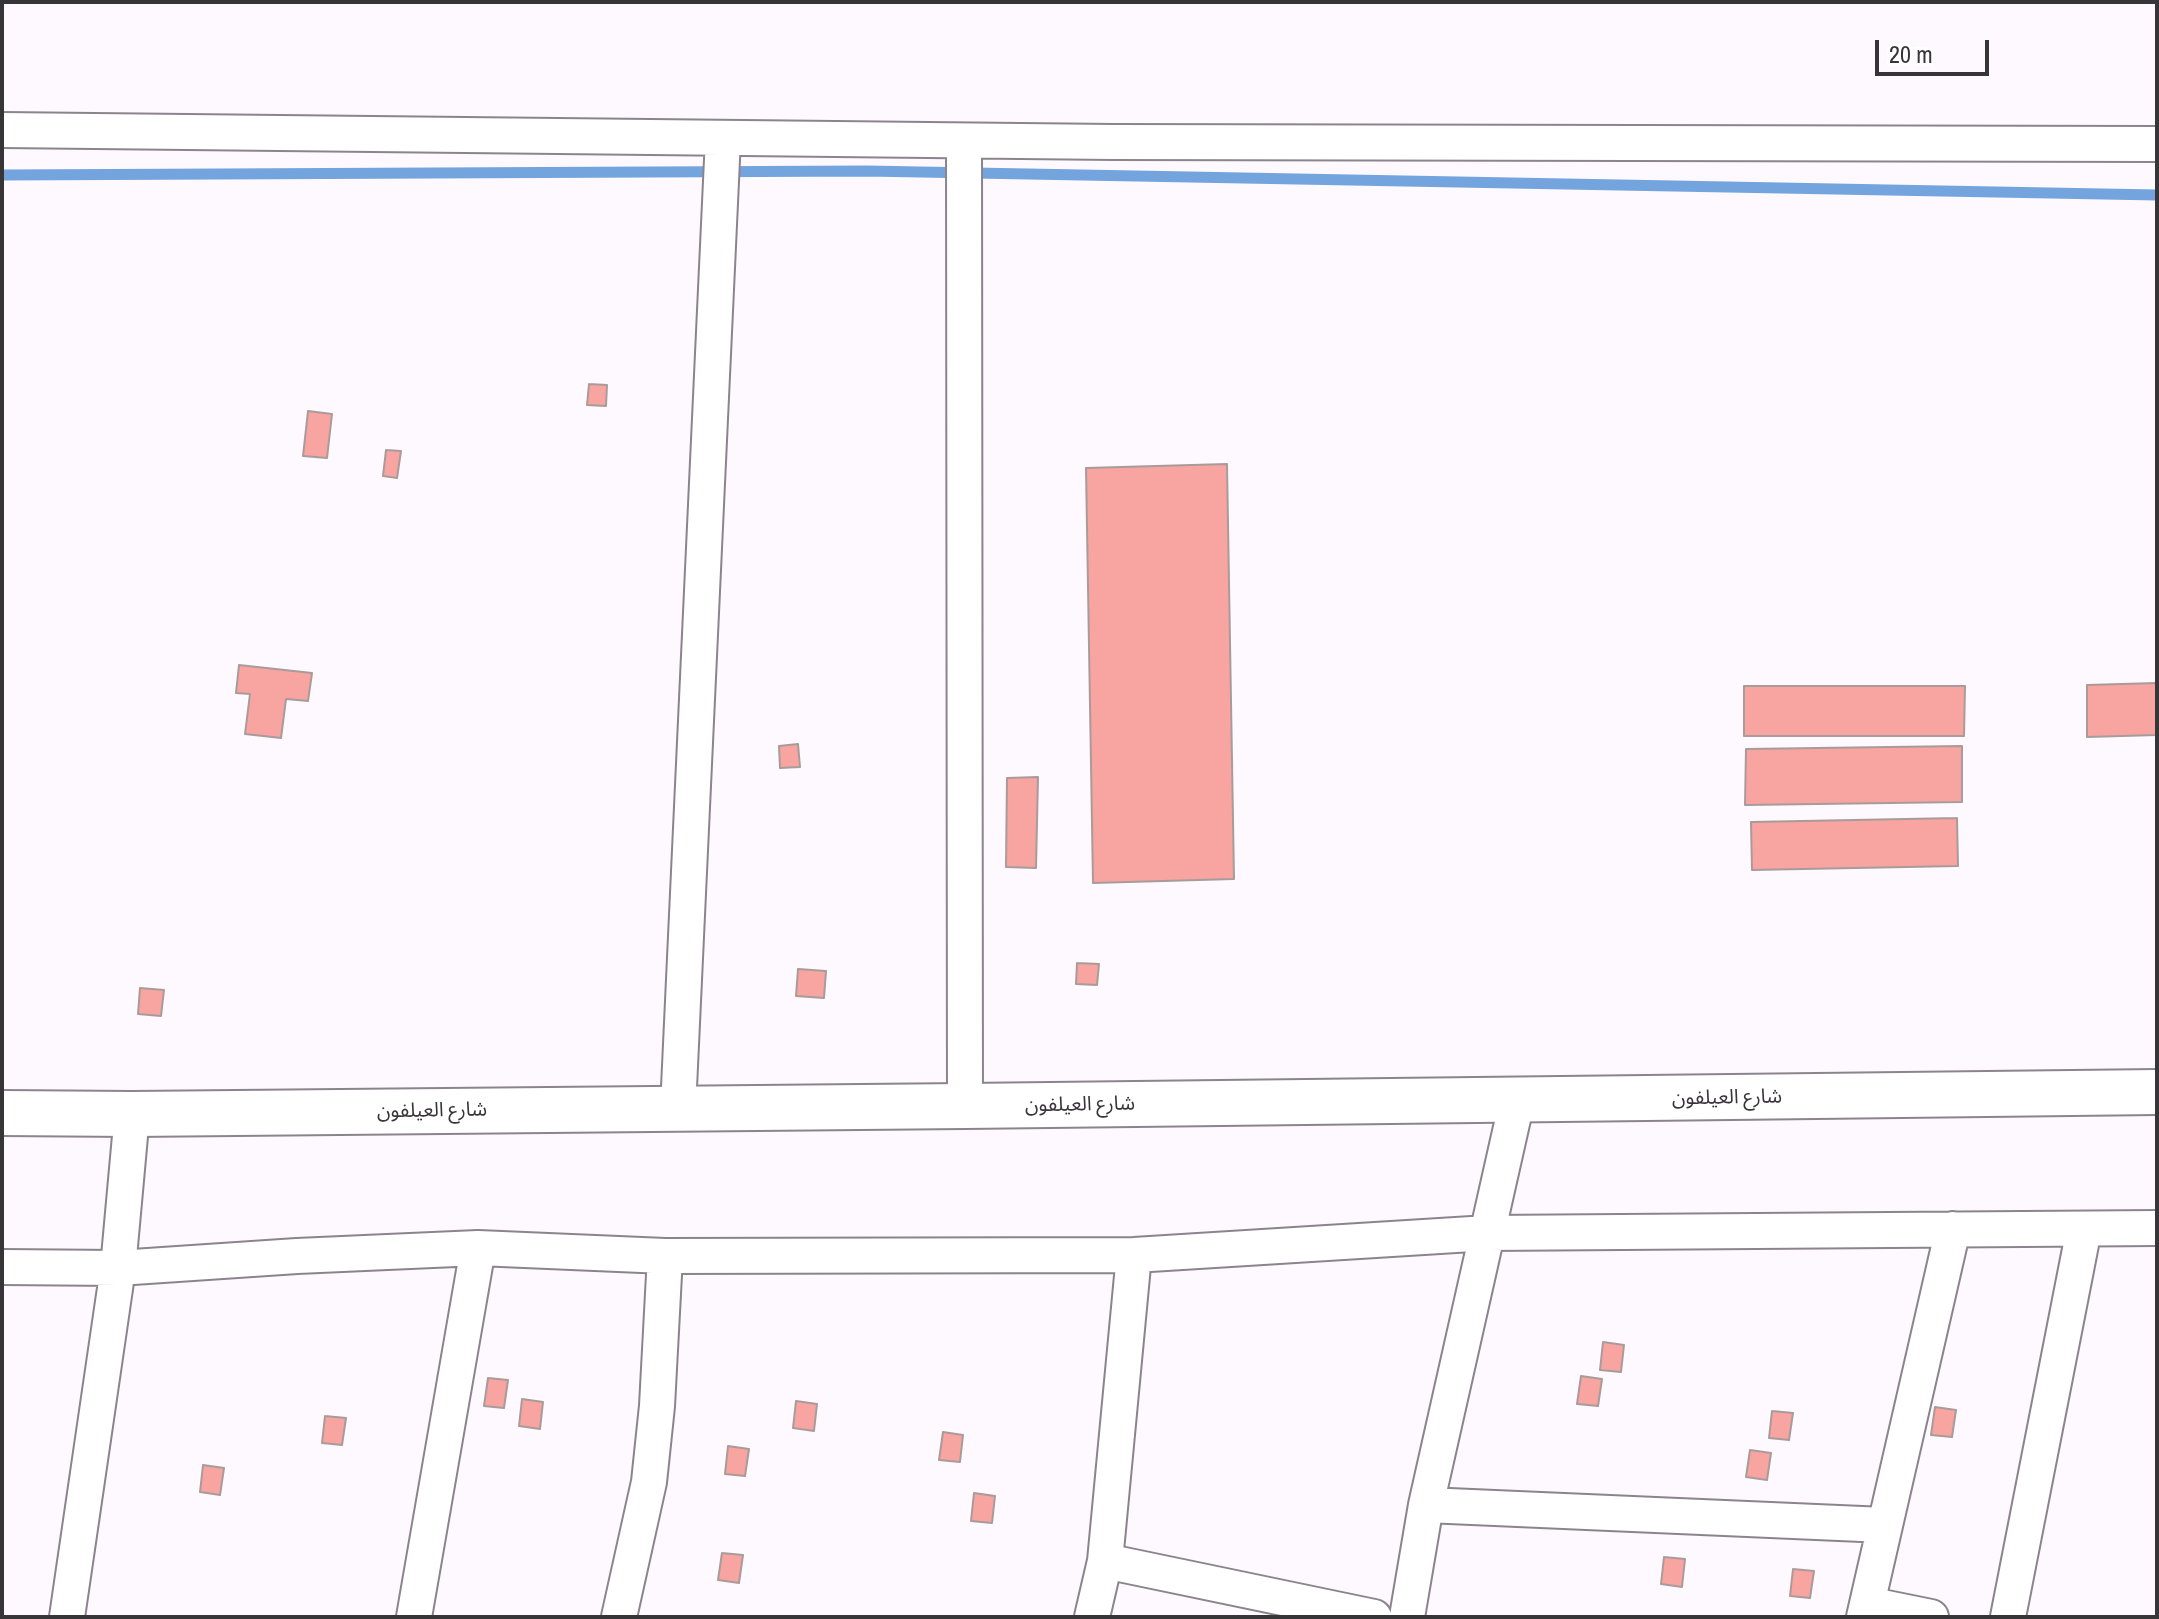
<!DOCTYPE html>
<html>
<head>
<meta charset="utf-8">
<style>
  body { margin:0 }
  #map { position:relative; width:2159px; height:1619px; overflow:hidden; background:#fef9ff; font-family:"Archivo Narrow",sans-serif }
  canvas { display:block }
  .frame { position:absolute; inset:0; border:4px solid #383538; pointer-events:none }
  .scale { position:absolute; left:1875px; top:40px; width:114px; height:36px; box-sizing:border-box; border:4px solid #383538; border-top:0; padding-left:10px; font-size:24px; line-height:28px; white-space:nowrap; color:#383538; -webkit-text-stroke:6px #fff; paint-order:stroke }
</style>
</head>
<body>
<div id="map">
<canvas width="2159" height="1619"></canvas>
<div class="frame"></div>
<div class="scale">20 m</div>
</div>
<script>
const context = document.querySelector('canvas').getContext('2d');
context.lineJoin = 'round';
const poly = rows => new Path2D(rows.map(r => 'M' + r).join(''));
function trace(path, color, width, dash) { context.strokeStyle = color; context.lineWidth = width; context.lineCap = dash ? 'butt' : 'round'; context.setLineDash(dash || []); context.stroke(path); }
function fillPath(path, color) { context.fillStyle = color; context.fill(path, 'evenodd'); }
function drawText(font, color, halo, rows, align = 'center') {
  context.font = font + ' "Archivo Narrow","Noto Sans Arabic",sans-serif'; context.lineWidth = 7; context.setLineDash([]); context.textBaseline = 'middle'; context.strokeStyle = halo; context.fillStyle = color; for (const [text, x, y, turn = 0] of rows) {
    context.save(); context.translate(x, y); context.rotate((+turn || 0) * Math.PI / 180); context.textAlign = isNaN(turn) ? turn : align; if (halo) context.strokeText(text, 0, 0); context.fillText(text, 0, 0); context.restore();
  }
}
const stream = poly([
  [2,175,867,171,2157,195]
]);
const building = poly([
  [589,384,607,385,606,406,587,405,589,384],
  [308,411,332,414,327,458,303,456,308,411],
  [386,450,401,451,397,478,383,476,386,450],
  [1227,464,1234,879,1093,883,1086,468,1227,464],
  [239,665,312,673,308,701,286,699,281,738,245,734,250,694,236,693,239,665],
  [2157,683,2157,735,2087,737,2087,685,2157,683],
  [1744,686,1965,686,1964,736,1744,736,1744,686],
  [798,744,800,767,780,768,779,746,798,744],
  [1962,746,1962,802,1745,805,1746,749,1962,746],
  [1038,777,1036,868,1006,867,1007,778,1038,777],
  [1957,818,1958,866,1752,870,1751,822,1957,818],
  [1077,963,1099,964,1097,985,1076,984,1077,963],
  [798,969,826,971,824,998,796,996,798,969],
  [140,988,164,990,161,1016,138,1014,140,988],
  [1603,1342,1624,1345,1621,1372,1600,1370,1603,1342],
  [1581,1376,1602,1379,1598,1406,1577,1404,1581,1376],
  [488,1378,508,1380,504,1408,484,1406,488,1378],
  [522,1399,543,1402,540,1429,519,1426,522,1399],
  [796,1401,817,1404,814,1431,793,1428,796,1401],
  [1935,1407,1956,1410,1952,1437,1931,1435,1935,1407],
  [1772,1411,1793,1413,1789,1440,1769,1438,1772,1411],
  [325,1416,346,1418,342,1445,322,1443,325,1416],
  [943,1432,963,1435,960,1462,939,1460,943,1432],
  [728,1446,749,1449,745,1476,725,1474,728,1446],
  [1750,1450,1771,1453,1767,1480,1746,1477,1750,1450],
  [203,1465,224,1468,220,1495,200,1492,203,1465],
  [974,1493,995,1496,992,1523,971,1521,974,1493],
  [722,1553,743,1555,739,1583,718,1580,722,1553],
  [1664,1557,1685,1559,1682,1587,1661,1584,1664,1557],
  [1793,1569,1814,1571,1810,1598,1790,1596,1793,1569]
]);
const minor = poly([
  [2,130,1113,142,2157,144],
  [964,141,965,1106],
  [678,1109,723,138],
  [2,1267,118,1268,297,1256,478,1248,665,1256,1134,1255,1488,1233,2157,1228],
  [1426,1505,1885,1525],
  [1105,1561,1374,1617],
  [1867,1604,1931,1617],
  [67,1617,118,1268,132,1114],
  [414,1617,478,1248],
  [619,1617,649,1482,657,1406,665,1256],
  [1092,1617,1105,1561,1134,1255],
  [1407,1617,1426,1505,1517,1101],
  [1864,1617,1953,1229],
  [2008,1617,2084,1229]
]);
const trunk = poly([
  [2,1113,132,1114,965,1106,2157,1092]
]);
const streetNames = [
  ["شارع العيلفون",1727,1098,-1],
  ["شارع العيلفون",1080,1105,-1],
  ["شارع العيلفون",432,1111,-1]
];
trace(stream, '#73a4de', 11);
fillPath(building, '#f8a4a1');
trace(building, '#a89b9a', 2);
trace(minor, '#8b848c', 38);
trace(trunk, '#8b848c', 48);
trace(minor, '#fff', 34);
trace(trunk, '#fff', 44);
drawText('20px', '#383538', '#fff', streetNames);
</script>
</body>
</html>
